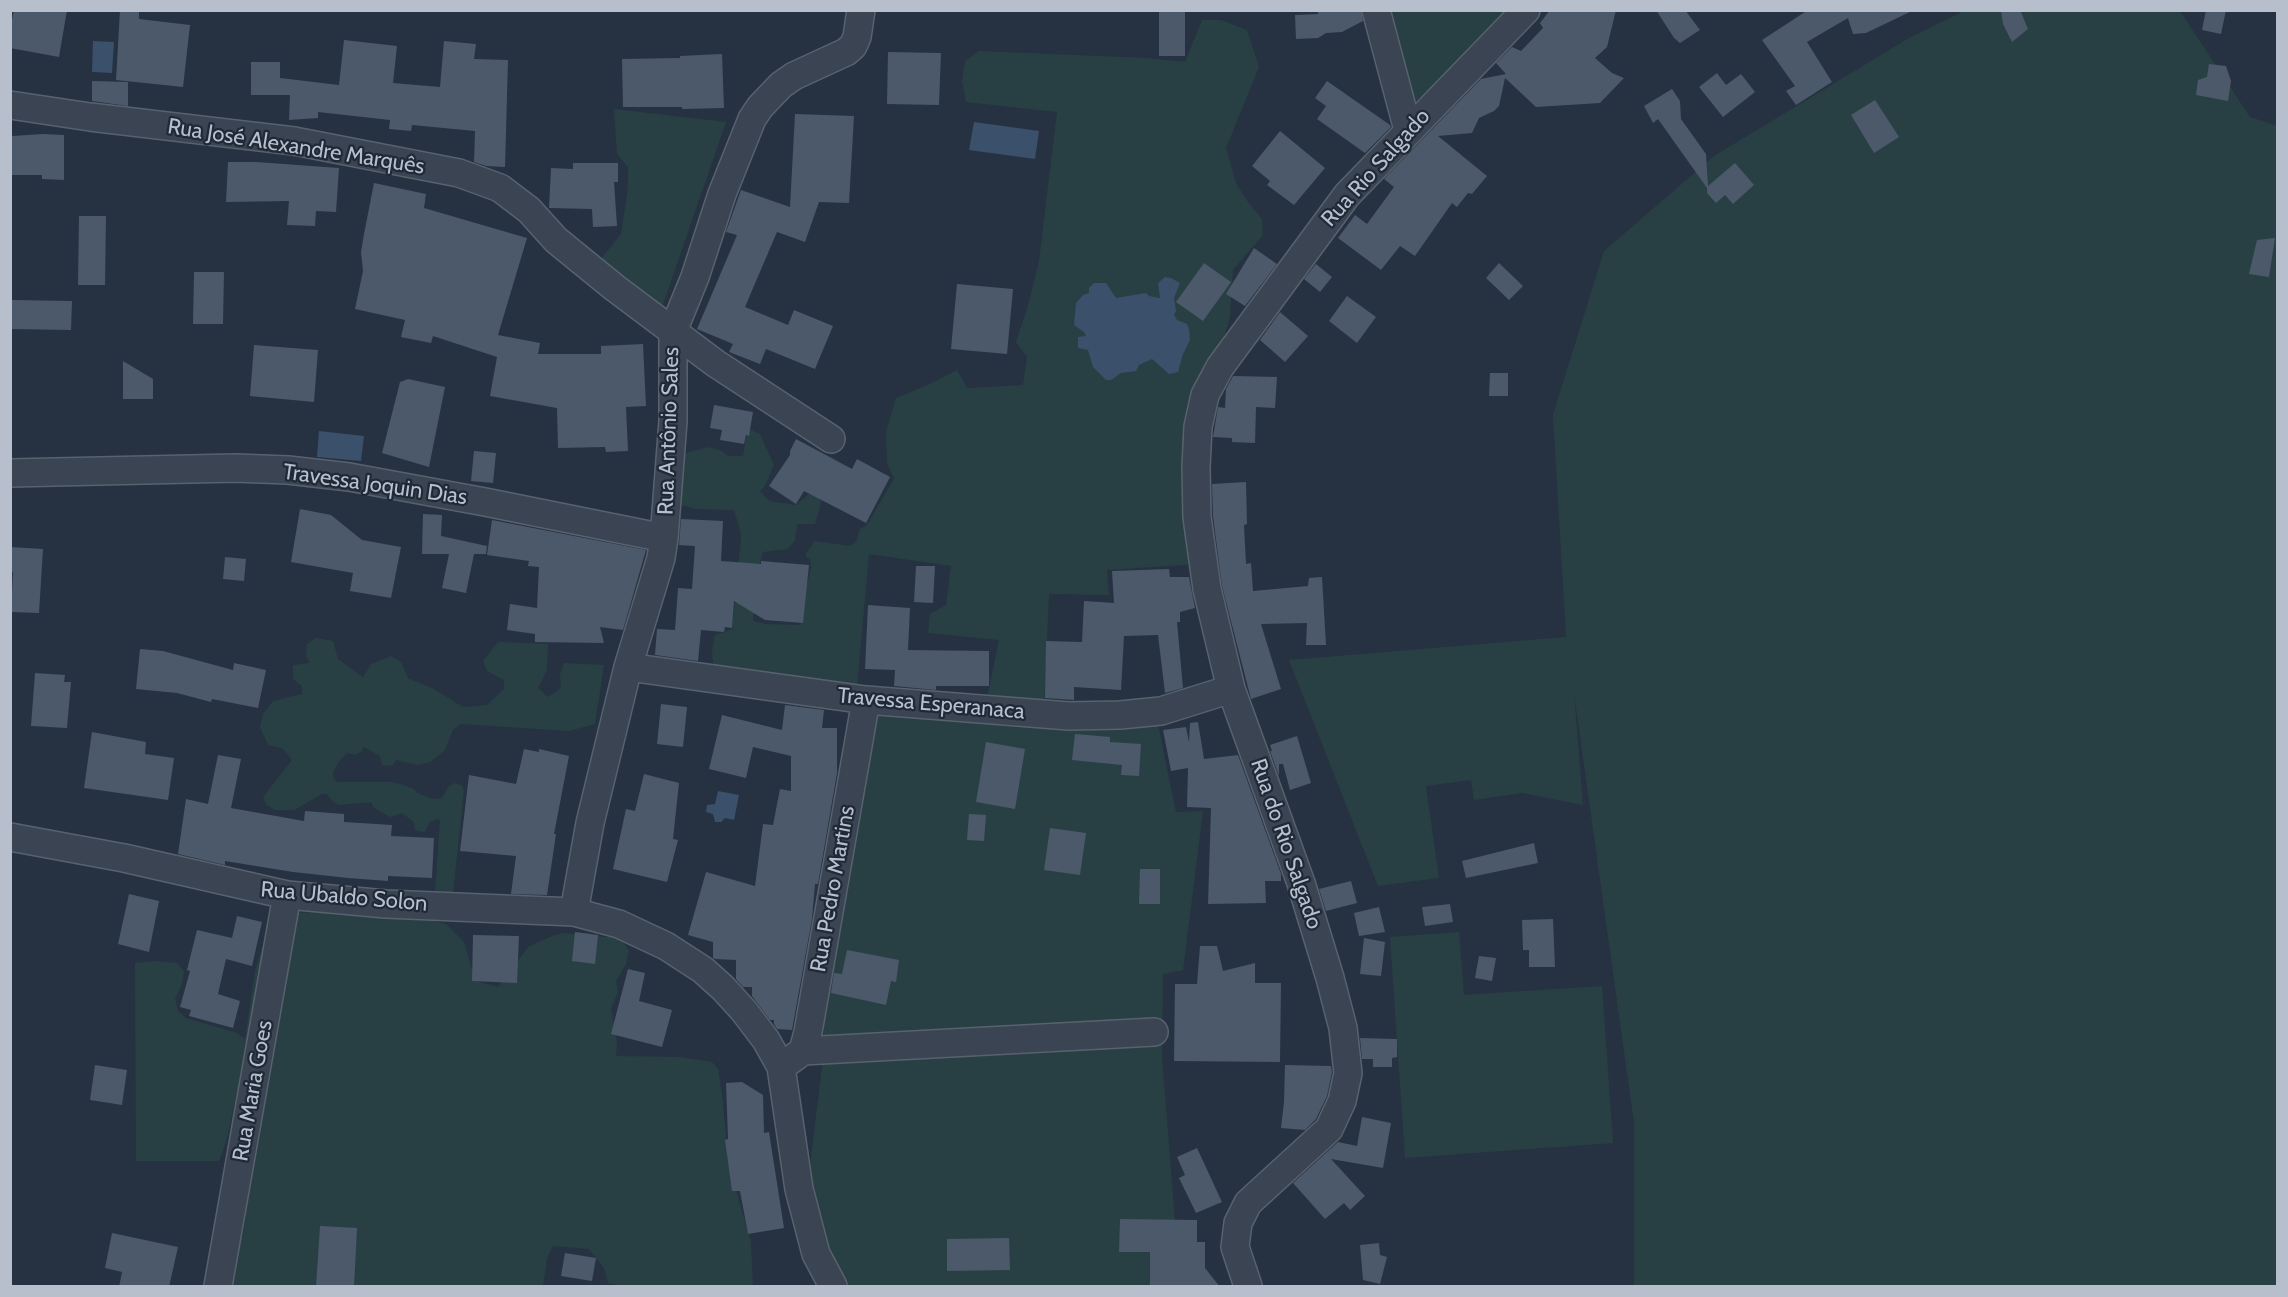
<!DOCTYPE html>
<html>
<head>
<meta charset="utf-8">
<style>
  body { margin:0 }
  #map { position:relative; width:2288px; height:1297px; overflow:hidden; background:#263242; font-family:Cabin,sans-serif }
  canvas { display:block }
  .frame { position:absolute; inset:0; border:12px solid #b7bfcc; pointer-events:none }
</style>
</head>
<body>
<div id="map">
<canvas width="2288" height="1297"></canvas>
<div class="frame"></div>
</div>
<script>
const context = document.querySelector('canvas').getContext('2d');
context.lineJoin = 'round';
function fillPath(path, color) { context.fillStyle = color; context.fill(path, 'evenodd'); }
const poly = rows => new Path2D(rows.map(r => 'M' + r).join(''));
function trace(path, color, width, dash) { context.strokeStyle = color; context.lineWidth = width; context.lineCap = dash ? 'butt' : 'round'; context.setLineDash(dash || []); context.stroke(path); }
function drawText(font, color, halo, rows, align = 'center') {
  context.font = font + ' Cabin,sans-serif'; context.lineWidth = 4.5; context.setLineDash([]); context.textBaseline = 'middle'; context.strokeStyle = halo; context.fillStyle = color; for (const [text, x, y, turn = 0] of rows) {
    context.save(); context.translate(x, y); context.rotate((+turn || 0) * Math.PI / 180); context.textAlign = isNaN(turn) ? turn : align; if (halo) context.strokeText(text, 0, 0); context.fillText(text, 0, 0); context.restore();
  }
}
const green = poly([
  [1381,11,1515,11,1439,84,1420,97,1409,109],
  [1964,11,2180,11,2250,117,2277,126,2277,1286,1634,1286,1634,1123,1574,693,1583,805,1522,793,1474,800,1471,780,1426,786,1439,878,1378,886,1289,660,1566,637,1553,415,1604,251,1714,156,1909,38],
  [1202,20,1221,20,1247,30,1259,67,1226,148,1236,183,1248,202,1262,219,1263,235,1233,270,1230,317,1220,350,1197,564,1107,570,1109,595,1049,594,1044,707,986,703,999,640,928,633,930,614,946,605,951,566,869,554,857,686,714,673,712,652,715,635,732,629,741,540,740,530,734,510,696,509,682,505,682,464,686,453,707,447,722,451,728,456,743,456,746,438,751,430,760,434,774,465,765,486,760,491,769,501,796,505,810,493,821,496,820,507,815,524,797,524,795,540,788,549,763,552,759,565,753,621,765,624,801,625,805,591,811,568,810,559,806,557,806,553,815,541,850,546,856,542,860,529,866,526,871,518,894,479,887,463,886,432,896,398,930,384,957,370,967,388,1023,385,1027,357,1016,342,1028,306,1039,261,1057,112,966,102,962,81,965,61,979,51,1147,58,1185,62],
  [614,109,726,122,660,313,595,266,621,234,628,187,628,167,617,154],
  [316,638,333,641,338,659,363,677,371,664,391,656,401,662,408,678,432,688,463,707,487,705,504,689,504,680,487,671,483,661,498,642,548,644,547,670,538,688,548,697,561,688,560,674,564,663,604,665,595,724,569,731,461,724,453,730,445,750,430,762,418,765,396,760,392,766,382,765,380,756,364,747,361,752,355,755,347,753,338,763,333,773,334,779,338,782,392,782,403,785,414,789,417,793,433,799,442,798,449,786,455,783,462,785,464,791,453,893,435,892,440,820,436,819,429,823,426,831,422,832,415,830,414,822,402,813,390,817,374,808,371,802,339,805,333,802,327,794,322,794,294,810,275,810,267,805,263,797,292,760,282,748,268,745,260,727,263,714,273,701,302,694,302,686,293,679,293,665,310,663,306,656,307,644],
  [872,714,1158,724,1176,812,1203,811,1183,970,1163,974,1162,1056,1180,1286,843,1286,826,1245,809,1173,823,1059,824,1012],
  [363,908,392,910,446,924,464,942,472,970,479,982,498,987,528,947,552,936,564,933,605,937,612,936,620,938,629,951,626,964,616,981,618,992,611,1008,617,1043,616,1056,679,1057,712,1062,718,1069,723,1102,728,1163,751,1242,753,1286,623,1286,608,1283,604,1268,589,1249,553,1246,547,1259,543,1286,213,1286,243,1236,255,1148,242,1091,242,1071,226,1142,219,1161,136,1161,135,963,155,961,177,963,184,971,182,984,175,999,178,1011,186,1018,237,1033,245,1039,255,971,270,922,298,913],
  [1459,932,1464,995,1602,986,1613,1143,1405,1158,1390,937]
]);
const water = poly([
  [93,41,114,42,112,73,92,72],
  [974,122,1039,131,1035,159,969,150],
  [1165,277,1171,278,1180,283,1174,298,1176,311,1174,315,1177,320,1187,324,1189,329,1190,340,1183,354,1178,372,1169,374,1152,359,1139,365,1136,371,1121,373,1111,380,1106,380,1093,367,1088,350,1078,348,1078,337,1086,336,1084,332,1074,325,1076,303,1083,295,1089,293,1089,288,1094,283,1106,283,1116,298,1146,293,1149,296,1160,298,1158,283],
  [319,431,364,436,361,461,317,457],
  [718,791,739,795,734,820,725,818,721,822,715,822,713,814,706,812,707,805,715,804]
]);
const building = poly([
  [14,10,67,10,59,57,10,48,10,29],
  [120,10,139,10,139,19,190,25,183,87,116,80],
  [1159,10,1185,10,1185,56,1159,56],
  [1318,10,1361,10,1363,21,1342,32,1326,33,1318,38,1296,39,1295,15,1318,14],
  [1550,10,1616,10,1607,47,1595,58,1612,73,1624,78,1600,103,1536,107,1505,78,1499,106,1494,111,1479,118,1472,133,1438,136,1487,176,1472,194,1468,193,1457,207,1452,203,1415,256,1400,246,1381,270,1338,238,1355,215,1367,224,1394,187,1384,179,1481,79,1506,74,1496,63,1512,47,1521,51,1543,28,1540,23],
  [1656,10,1685,10,1700,30,1680,43,1674,38],
  [1808,10,1914,10,1866,33,1853,34,1848,18,1807,42,1832,82,1796,105,1786,91,1795,86,1762,40],
  [2001,10,2020,10,2028,29,2012,42,2003,24],
  [2206,10,2226,10,2221,34,2202,30],
  [344,40,397,46,393,83,440,87,444,41,476,44,474,59,508,60,505,167,486,166,474,162,475,131,412,125,411,131,389,129,390,120,318,112,318,118,289,120,290,95,251,95,251,62,280,62,280,78,339,85],
  [888,52,941,53,939,105,887,104],
  [722,54,724,108,682,109,682,107,623,107,622,59,680,58,680,56],
  [2209,64,2226,66,2231,81,2228,101,2196,95,2198,80,2207,77],
  [1717,73,1726,85,1741,74,1755,92,1723,117,1699,87],
  [92,81,128,82,128,106,92,101],
  [1327,81,1390,125,1391,127,1365,153,1317,119,1326,106,1315,98],
  [1672,89,1680,101,1681,119,1706,154,1708,186,1735,163,1754,185,1733,204,1725,195,1716,203,1707,193,1707,188,1658,119,1653,123,1644,106],
  [1875,100,1899,137,1874,153,1851,115],
  [795,114,854,116,849,203,819,202,805,242,777,232,745,307,788,325,794,310,833,326,815,369,766,349,760,364,729,352,733,344,697,329,737,235,726,232,741,190,790,207],
  [1280,131,1325,168,1294,205,1267,185,1270,181,1252,166],
  [43,134,64,135,64,180,42,179,42,175,12,175,12,136],
  [228,162,256,162,339,168,336,212,316,211,315,226,287,225,289,201,226,202],
  [573,163,618,163,618,182,614,182,617,226,593,227,592,209,549,208,551,168,573,169],
  [374,183,426,194,424,208,527,238,498,335,540,343,538,354,601,354,601,346,643,344,646,406,626,407,628,451,606,452,605,447,558,448,557,408,490,396,497,357,433,336,431,343,401,337,405,320,355,309,363,271,361,252,364,234],
  [79,216,106,216,105,285,78,285],
  [2275,238,2269,277,2249,274,2257,240],
  [1254,248,1277,264,1245,306,1226,294],
  [1204,263,1231,282,1203,321,1176,302],
  [1499,263,1523,286,1509,300,1486,278],
  [1316,264,1332,277,1320,292,1304,279],
  [194,272,224,272,223,324,193,324],
  [957,284,1013,289,1007,354,951,349],
  [1347,296,1376,317,1357,343,1329,321],
  [12,300,72,301,71,330,12,329],
  [1280,312,1308,336,1285,362,1260,340],
  [254,345,318,350,314,402,250,396],
  [123,361,153,379,153,399,123,399],
  [1490,373,1508,373,1508,396,1489,396],
  [1233,376,1277,377,1275,408,1256,407,1255,443,1232,442,1232,438,1213,437,1218,407,1225,408,1226,389],
  [408,379,445,387,429,467,382,453,400,382],
  [714,405,753,412,749,436,746,435,744,444,720,440,722,430,710,428],
  [796,439,852,469,857,459,890,477,866,523,804,491,796,504,769,486,790,455,790,451],
  [474,451,496,453,493,483,471,481],
  [1246,482,1247,524,1244,525,1246,564,1251,563,1253,591,1308,586,1309,578,1322,577,1326,645,1306,645,1307,623,1261,624,1281,689,1251,699,1222,586,1213,516,1212,484],
  [300,509,331,515,362,540,401,547,391,598,350,591,353,573,291,562],
  [423,514,442,515,441,536,487,546,486,554,474,554,466,593,442,588,449,554,422,554],
  [681,519,723,521,721,561,761,564,761,561,809,565,803,623,765,620,734,601,732,628,725,627,724,632,701,630,698,661,655,655,657,629,675,630,678,588,692,589,695,546,679,545],
  [492,520,646,550,623,630,600,627,604,643,535,642,535,634,507,630,510,604,537,608,539,567,528,566,529,561,487,555],
  [10,547,43,549,39,613,11,612,13,572,10,572],
  [225,557,246,559,244,581,223,579],
  [916,566,935,566,933,603,914,602],
  [1169,569,1170,577,1189,577,1195,608,1180,612,1180,622,1177,622,1183,688,1165,693,1158,635,1124,636,1121,690,1074,687,1074,700,1045,698,1046,641,1082,642,1084,601,1114,603,1112,571],
  [868,605,910,608,908,650,989,651,989,686,936,686,936,690,894,686,895,670,865,669],
  [140,649,163,651,233,670,234,663,266,670,258,708,212,699,211,702,177,693,136,689],
  [35,673,65,675,64,682,71,682,67,728,31,726],
  [661,704,687,707,683,747,657,744],
  [785,705,824,710,822,728,837,728,837,773,818,884,815,884,812,919,792,1030,777,1029,774,1024,774,1020,770,1020,752,996,752,987,743,987,736,979,736,960,715,959,713,958,713,942,688,935,706,872,755,886,763,824,773,825,780,789,791,791,791,756,753,747,746,778,709,769,722,715,782,730],
  [1198,722,1204,759,1238,755,1281,874,1281,881,1265,881,1266,903,1208,904,1211,808,1187,807,1188,768,1171,771,1163,730,1186,727,1189,742,1190,723],
  [92,732,146,742,145,754,174,758,168,800,84,788],
  [1075,734,1110,737,1110,742,1141,744,1139,776,1121,775,1122,765,1072,760],
  [1297,736,1311,783,1290,790,1283,764,1279,764,1279,776,1270,751,1272,751,1270,745],
  [986,742,1025,749,1015,809,976,802],
  [524,749,539,752,539,749,569,756,554,834,556,834,547,895,511,894,516,856,460,851,469,775,516,784],
  [218,755,241,759,231,808,304,821,305,811,344,814,344,822,392,825,391,836,434,838,432,878,388,876,388,881,348,878,293,872,225,861,225,865,178,854,186,799,208,804],
  [644,774,679,783,673,839,678,840,667,882,613,869,626,809,635,811],
  [969,814,986,815,984,841,967,840],
  [1050,828,1086,833,1080,875,1044,870],
  [1534,843,1538,863,1466,878,1462,861],
  [1140,869,1160,869,1160,904,1139,904],
  [1351,881,1357,903,1326,911,1319,889],
  [129,894,159,901,149,952,118,944],
  [1450,904,1453,922,1425,926,1422,907],
  [1379,907,1385,932,1359,936,1354,913],
  [237,916,262,922,252,966,226,959,218,994,240,1001,233,1028,189,1016,191,1010,180,1007,190,971,187,970,197,930,232,938],
  [1553,919,1555,967,1529,967,1529,950,1523,950,1522,920],
  [575,932,598,935,595,964,572,961],
  [473,935,519,936,517,983,472,981],
  [1364,938,1385,942,1381,976,1360,974],
  [1200,946,1217,946,1223,971,1255,963,1255,983,1281,983,1280,1062,1174,1061,1175,984,1197,984],
  [847,950,899,960,896,982,891,981,886,1005,831,993,834,973,842,974],
  [1479,956,1496,958,1492,981,1475,978],
  [628,969,645,973,639,1001,672,1010,662,1047,611,1034],
  [1360,1038,1397,1039,1397,1057,1392,1058,1392,1067,1373,1067,1373,1059,1362,1059],
  [95,1065,127,1070,122,1105,90,1100],
  [1285,1065,1331,1066,1332,1072,1327,1096,1316,1119,1305,1130,1281,1128,1284,1102],
  [742,1082,763,1095,764,1133,769,1132,784,1228,748,1234,740,1191,732,1191,725,1140,728,1139,726,1083],
  [1362,1117,1391,1123,1383,1168,1331,1159,1365,1196,1350,1210,1344,1203,1325,1219,1293,1183,1338,1142,1357,1146],
  [1197,1148,1222,1202,1196,1213,1179,1178,1185,1175,1177,1157],
  [1120,1219,1197,1220,1197,1242,1205,1242,1205,1268,1220,1287,1150,1287,1150,1252,1119,1252],
  [320,1226,357,1228,354,1287,316,1287],
  [112,1233,178,1247,169,1287,119,1287,122,1272,105,1268],
  [1009,1238,1010,1270,947,1271,947,1239],
  [1379,1243,1380,1255,1387,1257,1380,1284,1363,1280,1360,1245],
  [565,1253,596,1258,592,1281,561,1276]
]);
const street = poly([
  [1376,10,1408,130],
  [10,105,90,117,294,141,459,173,500,188,529,210,556,240,615,288,715,363,831,439],
  [10,473,235,468,288,470,349,477,485,502,664,538],
  [628,667,866,700,1069,716,1120,715,1161,711,1231,689],
  [10,837,124,858,287,895,386,904,574,912,619,924,666,946,703,970,723,988,744,1011,766,1040,781,1067,799,1189,816,1254,833,1286],
  [574,912,590,823,628,667,661,558,664,538,673,421,673,331,695,277,722,194,752,119,760,107,781,85,794,76,846,52,853,46,857,37,861,10],
  [803,1051,1154,1032],
  [781,1067,803,1051,808,1032,866,700],
  [218,1286,287,895],
  [1248,1286,1235,1247,1238,1223,1248,1203,1329,1129,1342,1101,1348,1073,1343,1028,1330,978,1301,883,1231,689,1207,589,1197,517,1196,467,1198,427,1205,395,1220,367,1347,195,1526,10]
]);
const streetNames = [
  ["Rua José Alexandre Marquês",296,147,9],
  ["Rua Rio Salgado",1376,168,-48],
  ["Rua Antônio Sales",669,431,-88],
  ["Travessa Joquin Dias",375,485,8],
  ["Travessa Esperanaca",931,704,5],
  ["Rua do Rio Salgado",1286,844,71],
  ["Rua Pedro Martins",833,889,-80],
  ["Rua Ubaldo Solon",344,897,5],
  ["Rua Maria Goes",253,1091,-80]
];
fillPath(green, '#284043');
fillPath(water, '#3b506b');
fillPath(building, '#4c596b');
trace(street, '#58626f', 30);
trace(street, '#3a4452', 27);
drawText('22px', '#b7bfcc', '#1f2937', streetNames);
</script>
</body>
</html>
